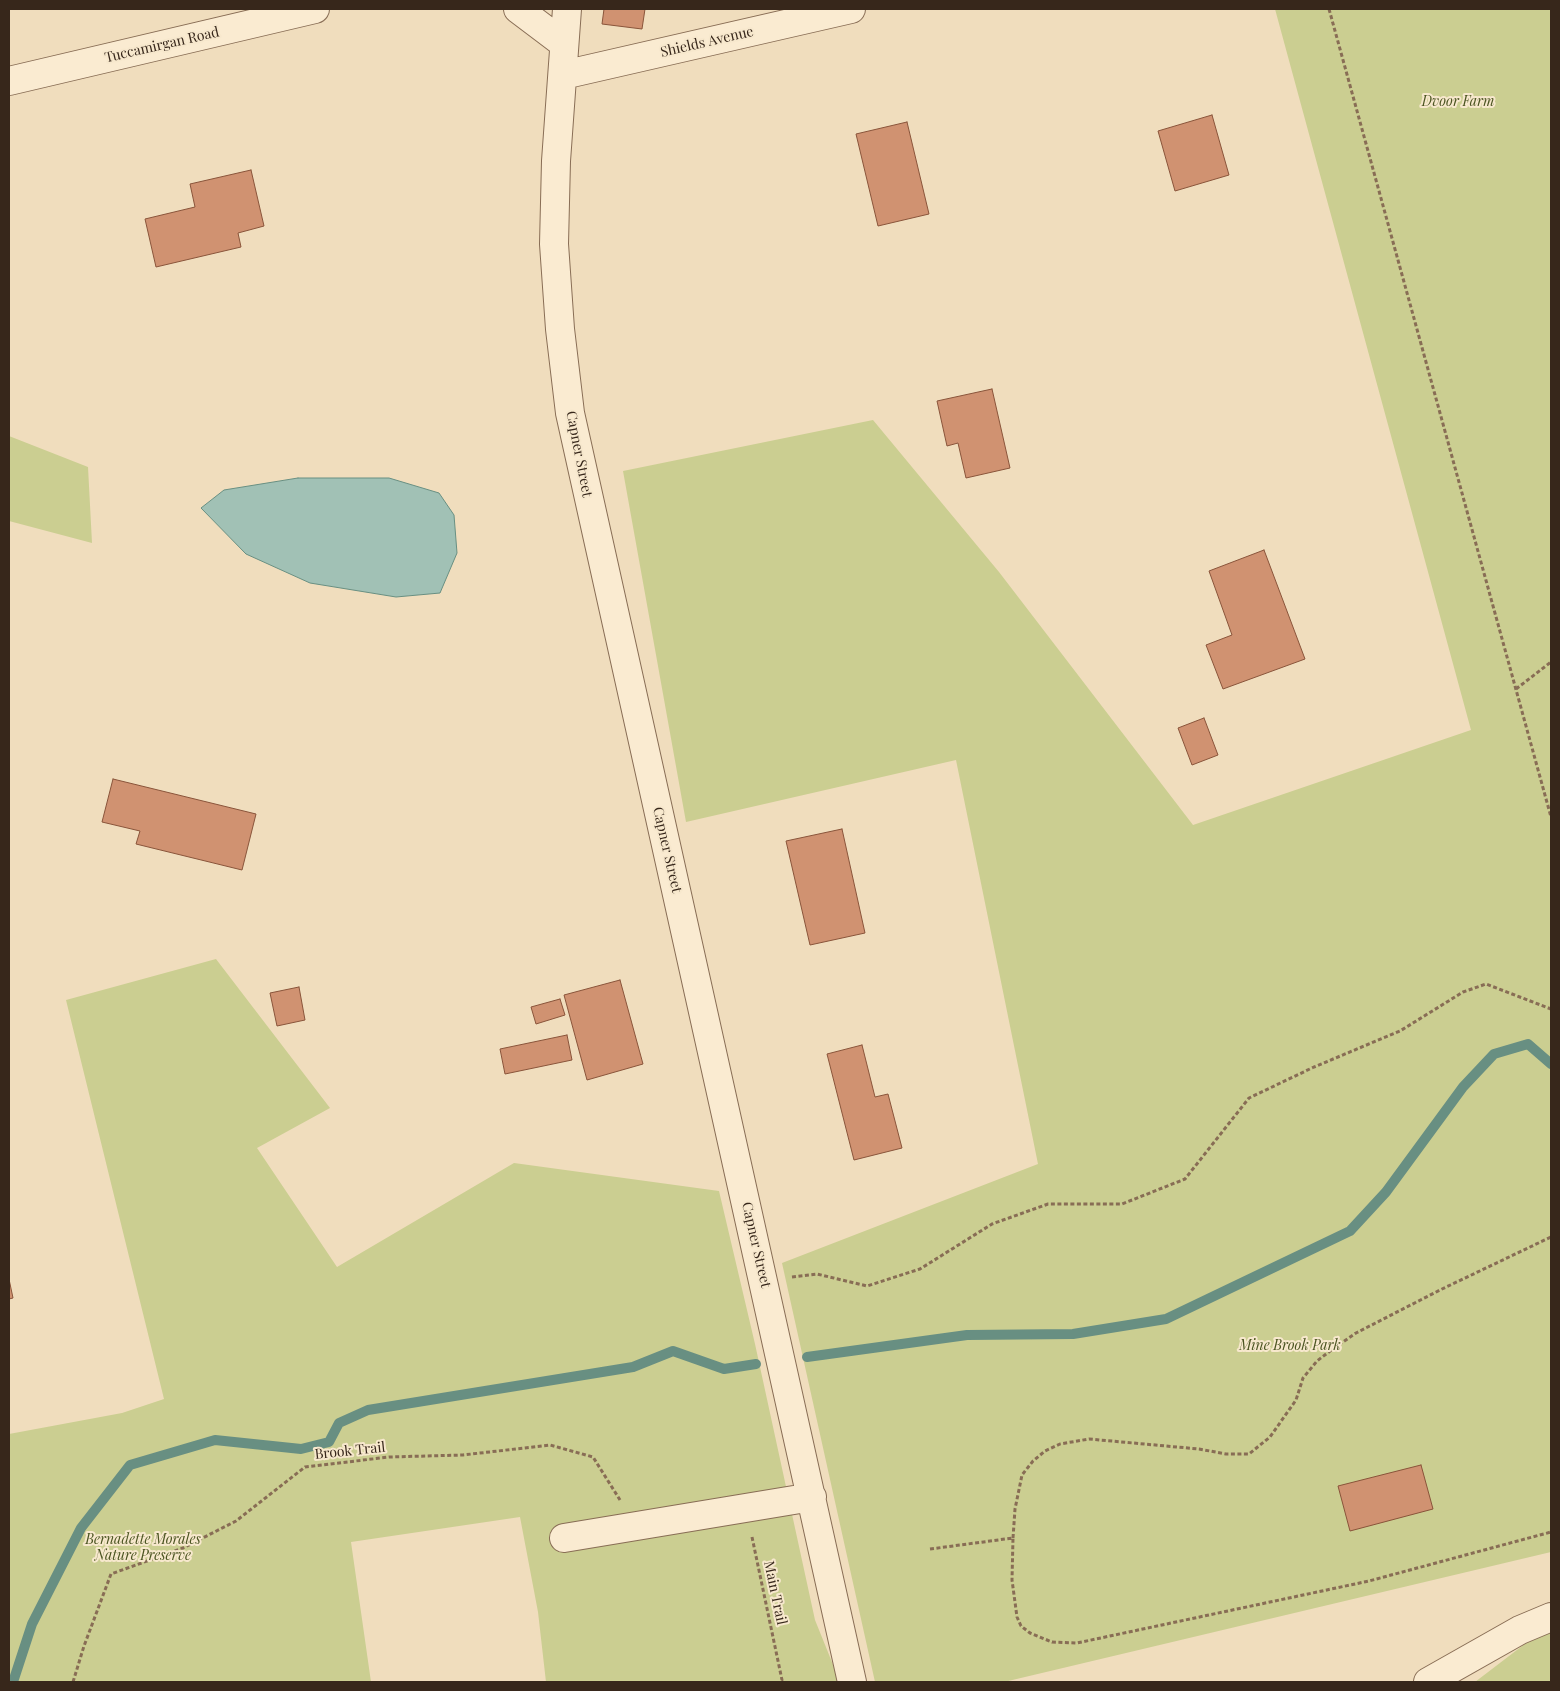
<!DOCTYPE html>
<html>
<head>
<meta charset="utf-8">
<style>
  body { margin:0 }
  #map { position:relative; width:1560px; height:1691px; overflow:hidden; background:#f0ddbd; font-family:"Playfair Display",serif }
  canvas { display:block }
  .frame { position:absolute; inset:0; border:10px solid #37271b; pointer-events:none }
</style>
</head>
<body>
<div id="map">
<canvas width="1560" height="1691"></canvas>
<div class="frame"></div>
</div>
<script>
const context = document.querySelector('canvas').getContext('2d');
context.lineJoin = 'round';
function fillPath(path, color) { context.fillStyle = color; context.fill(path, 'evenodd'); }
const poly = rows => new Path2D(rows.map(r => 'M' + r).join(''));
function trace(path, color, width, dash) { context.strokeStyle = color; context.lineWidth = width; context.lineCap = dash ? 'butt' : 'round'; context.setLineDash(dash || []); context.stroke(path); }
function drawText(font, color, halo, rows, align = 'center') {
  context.font = font + ' "Playfair Display",serif'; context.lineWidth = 4; context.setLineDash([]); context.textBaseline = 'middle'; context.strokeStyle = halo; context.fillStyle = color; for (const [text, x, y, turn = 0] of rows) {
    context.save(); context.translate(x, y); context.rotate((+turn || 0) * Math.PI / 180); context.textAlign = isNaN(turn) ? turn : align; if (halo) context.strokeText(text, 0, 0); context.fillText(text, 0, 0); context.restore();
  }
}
const green = poly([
  [1275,9,1551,9,1551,1552,1004,1682,875,1682,782,1263,1038,1164,956,760,686,822,623,471,873,420,999,572,1193,825,1471,730],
  [9,436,88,467,92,543,9,521],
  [216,959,330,1108,257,1148,337,1267,514,1163,719,1191,755,1344,815,1620,840,1682,546,1682,538,1612,520,1517,351,1542,371,1682,9,1682,9,1434,122,1413,164,1399,66,1000],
  [1551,1624,1551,1682,1475,1682]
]);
const water = poly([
  [298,478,389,478,439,493,454,515,457,553,440,593,396,597,310,583,246,554,201,508,224,490,298,478]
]);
const stream = poly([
  [807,1357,967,1335,1073,1334,1166,1319,1350,1231,1386,1192,1463,1087,1494,1054,1528,1044,1551,1064],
  [13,1682,32,1624,81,1528,130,1465,215,1440,301,1449,329,1442,339,1423,368,1410,633,1367,673,1351,724,1369,756,1364]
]);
const building = poly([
  [604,9,645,9,642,29,602,24,604,9],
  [1212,115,1229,175,1175,191,1158,131,1212,115],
  [907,122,929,214,878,226,856,134,907,122],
  [251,170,264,226,238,233,241,247,156,267,145,219,195,207,190,184,251,170],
  [992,389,1010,468,966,478,958,443,947,446,937,401,992,389],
  [1264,550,1305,659,1223,689,1206,645,1232,635,1209,571,1264,550],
  [1204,718,1218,755,1192,765,1178,728,1204,718],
  [113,779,256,814,242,870,136,844,140,831,102,822,113,779],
  [842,829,865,933,810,945,786,841,842,829],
  [620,980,643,1064,587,1080,564,995,620,980],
  [299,987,305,1020,277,1026,270,993,299,987],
  [560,999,565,1015,536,1024,531,1007,560,999],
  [567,1035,572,1060,505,1074,500,1049,567,1035],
  [862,1045,875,1097,888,1094,902,1148,854,1160,827,1054,862,1045],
  [9,1279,13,1298,9,1299,9,1279],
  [1421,1465,1433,1509,1350,1531,1338,1486,1421,1465]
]);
const path = poly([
  [1329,9,1551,817],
  [1516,689,1551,662],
  [792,1277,817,1274,867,1286,920,1269,992,1224,1048,1204,1122,1204,1185,1179,1249,1098,1314,1067,1400,1031,1463,992,1486,984,1551,1009],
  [752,1537,782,1680,780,1682],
  [1013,1538,1015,1509,1022,1475,1033,1461,1045,1451,1060,1444,1089,1439,1199,1449,1226,1454,1249,1454,1270,1437,1296,1400,1303,1378,1317,1361,1334,1348,1356,1333,1442,1289,1551,1237],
  [930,1549,1013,1538,1012,1580,1017,1617,1021,1626,1030,1633,1052,1642,1077,1643,1369,1581,1551,1532],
  [73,1682,84,1646,111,1574,183,1548,236,1521,305,1467,389,1457,463,1455,550,1445,593,1457,620,1500]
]);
const minor = poly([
  [518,9,563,43],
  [567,9,556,161,554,244,560,329,570,413,852,1682],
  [563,75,851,9],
  [9,81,315,9],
  [564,1538,812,1497],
  [1428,1682,1520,1630,1551,1617]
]);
const streetNames = [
  ["Shields Avenue",707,42,-13],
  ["Tuccamirgan Road",162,45,-13],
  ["Capner Street",579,454,79],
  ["Capner Street",667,850,77],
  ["Capner Street",756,1245,77],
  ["Brook Trail",350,1451,-6],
  ["Main Trail",775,1593,78]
];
const parkNames = [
  ["Dvoor Farm",1458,102],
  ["Mine Brook Park",1290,1346],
  ["Bernadette Morales",143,1540],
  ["Nature Preserve",143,1556]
];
fillPath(green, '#cbce91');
fillPath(water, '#a1c1b5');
trace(water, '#688f82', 1);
trace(stream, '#688f82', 10);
fillPath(building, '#d09271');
trace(building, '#89543a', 1);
trace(minor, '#886d55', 30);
trace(path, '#886d55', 3, [4, 2.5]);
trace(minor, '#faebd1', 28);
drawText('14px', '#37271b', '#f7e8cd', streetNames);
drawText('italic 14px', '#4b5421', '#f7e8cd', parkNames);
</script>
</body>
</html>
